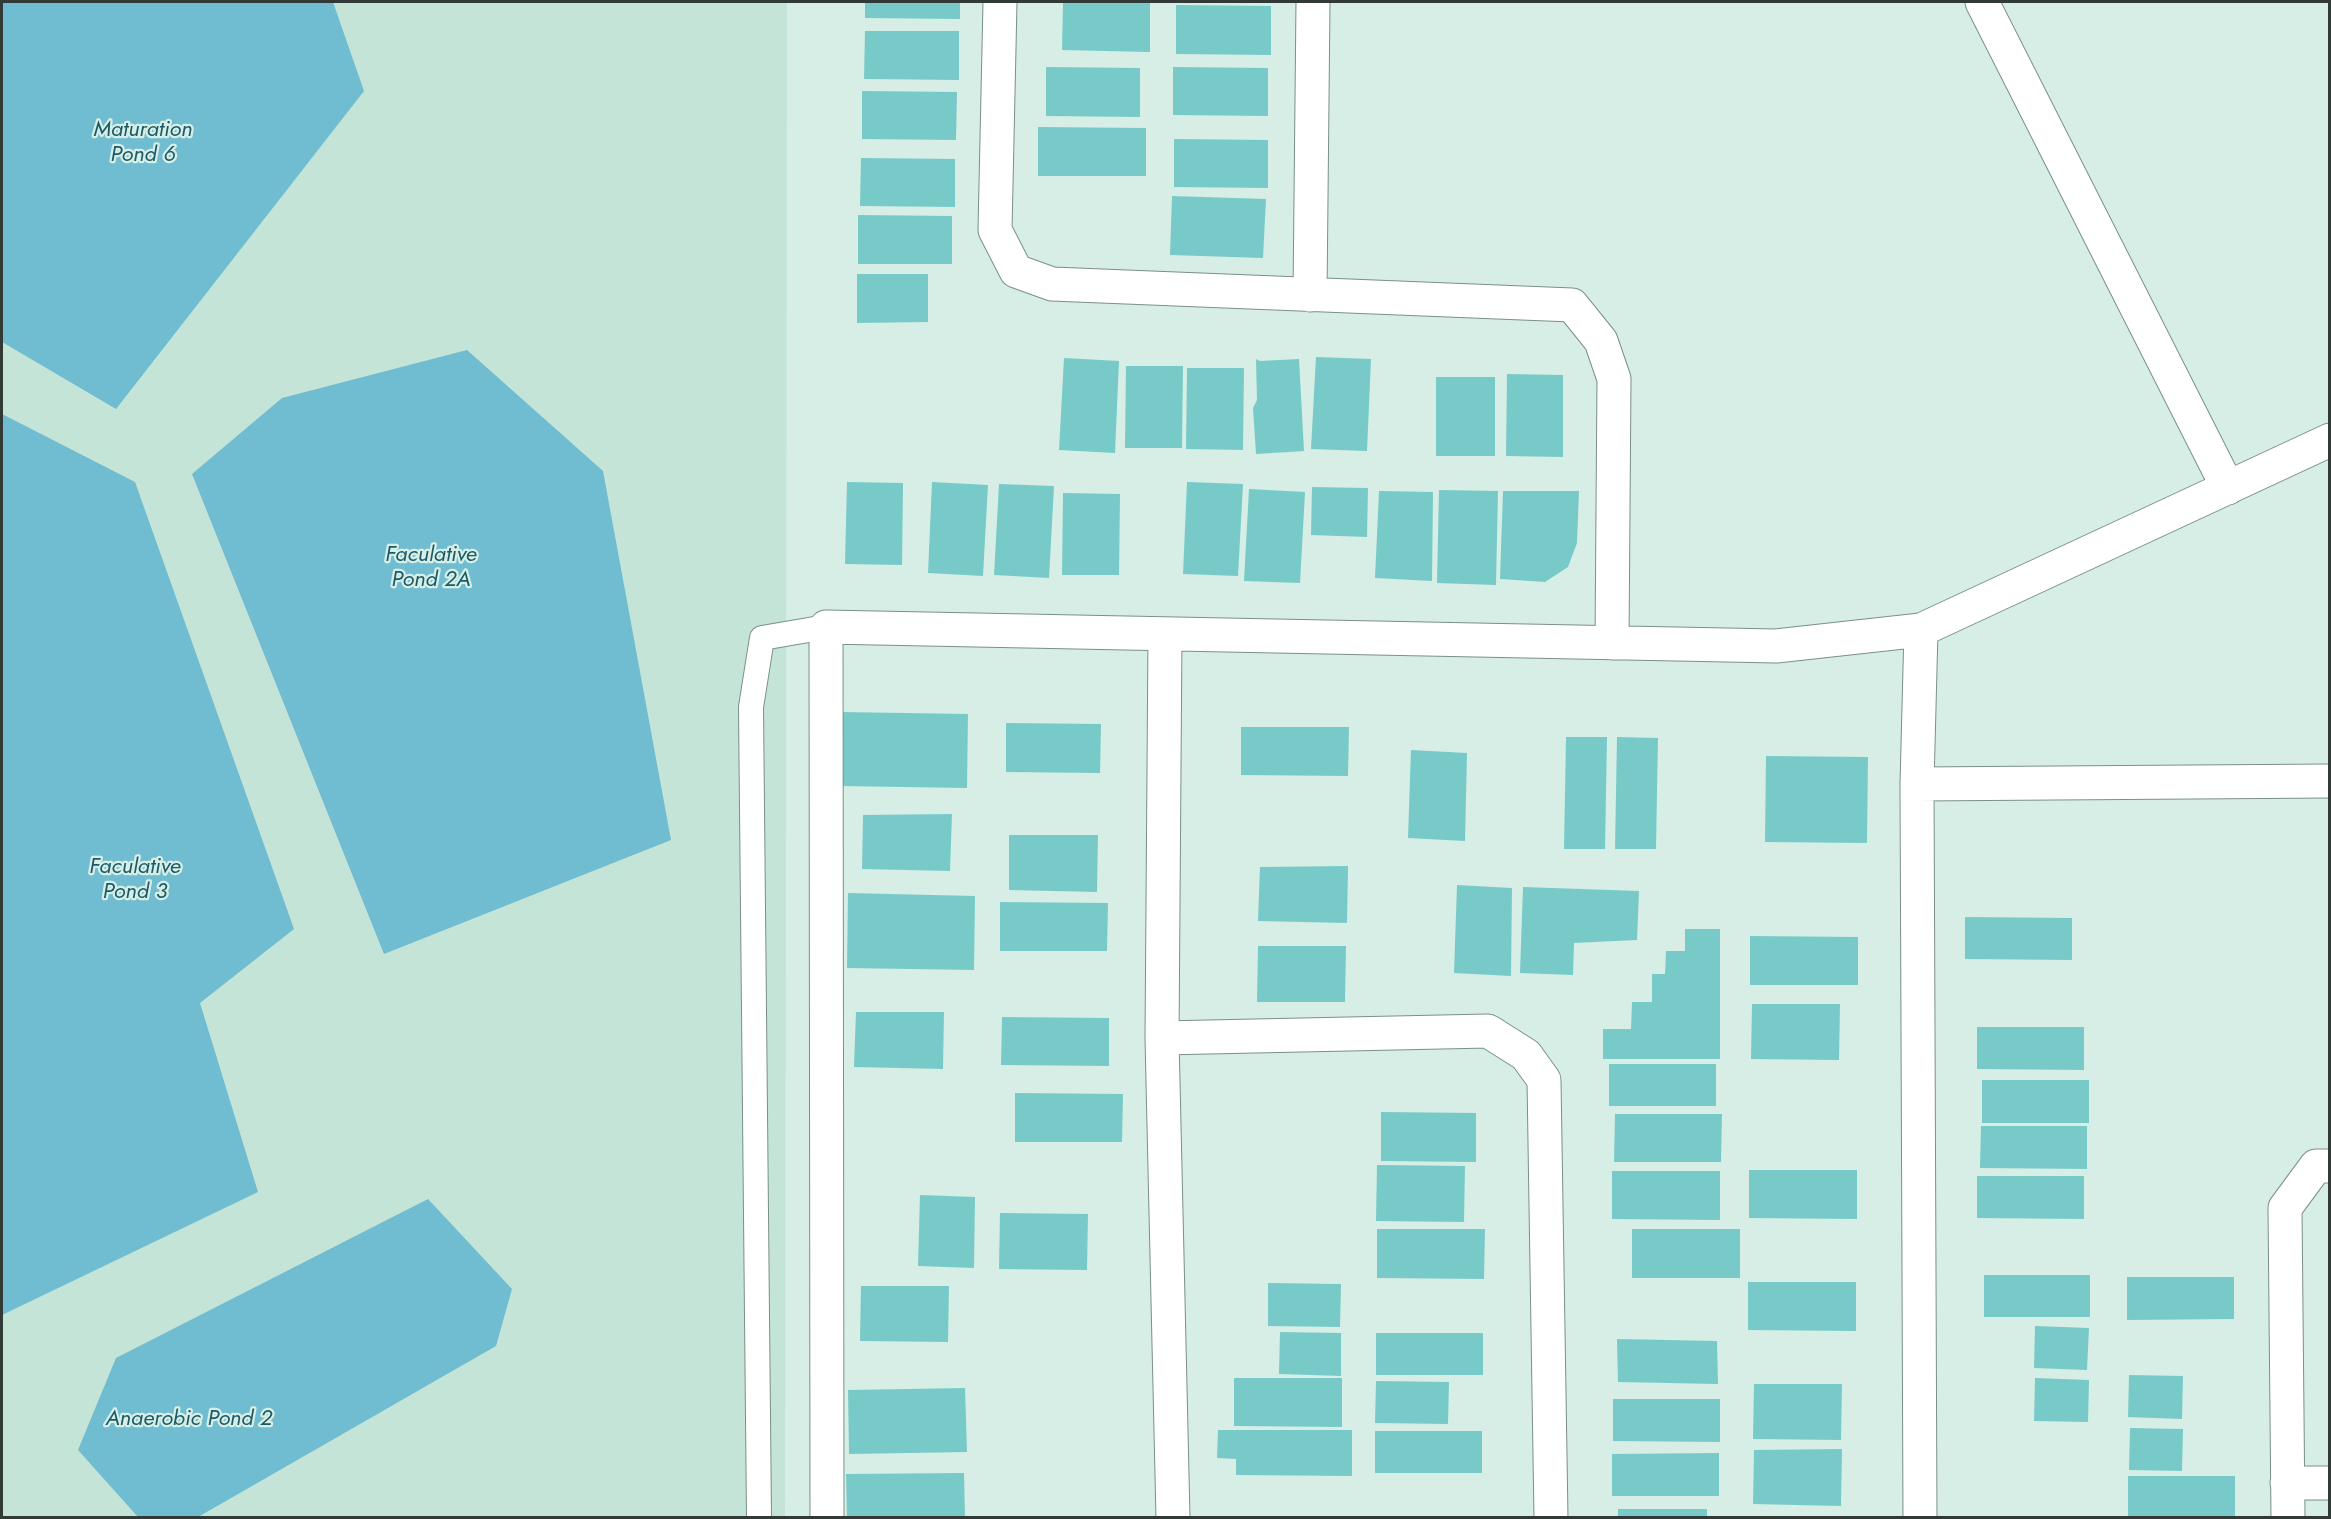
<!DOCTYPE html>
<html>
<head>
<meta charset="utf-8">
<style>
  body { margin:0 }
  #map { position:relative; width:2331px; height:1519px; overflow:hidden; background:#d6eee5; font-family:Jost,sans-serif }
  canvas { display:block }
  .frame { position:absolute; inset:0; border:3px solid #313a37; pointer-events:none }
</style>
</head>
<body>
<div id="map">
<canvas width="2331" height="1519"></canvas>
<div class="frame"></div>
</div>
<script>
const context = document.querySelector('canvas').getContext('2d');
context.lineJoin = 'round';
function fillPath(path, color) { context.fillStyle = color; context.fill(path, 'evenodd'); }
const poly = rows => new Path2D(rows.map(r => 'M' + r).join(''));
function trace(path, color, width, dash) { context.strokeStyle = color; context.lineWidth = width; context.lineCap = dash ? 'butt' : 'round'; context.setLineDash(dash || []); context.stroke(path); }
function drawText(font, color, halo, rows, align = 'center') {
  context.font = font + ' Jost,sans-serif'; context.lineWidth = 4.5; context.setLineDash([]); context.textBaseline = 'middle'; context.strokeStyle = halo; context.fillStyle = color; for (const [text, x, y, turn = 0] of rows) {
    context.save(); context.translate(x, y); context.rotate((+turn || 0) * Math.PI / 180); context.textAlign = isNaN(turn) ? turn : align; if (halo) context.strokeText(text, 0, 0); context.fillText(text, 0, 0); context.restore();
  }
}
const built = poly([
  [2,2,787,2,785,1517,2,1518]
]);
const water = poly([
  [2,2,333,2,364,91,116,409,2,342],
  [467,350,603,471,671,840,384,954,192,474,282,398],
  [2,414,135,482,294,929,200,1003,258,1192,2,1315],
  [428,1199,512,1289,496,1346,198,1517,138,1517,78,1450,116,1358]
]);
const building = poly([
  [865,2,960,2,960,19,865,18],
  [1063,2,1150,3,1150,52,1062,50],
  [1176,5,1271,6,1271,55,1176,54],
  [865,31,959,31,959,80,864,79],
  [1046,67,1140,68,1140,117,1046,116],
  [1173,67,1268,68,1268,116,1173,115],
  [862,91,957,92,956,140,862,139],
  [1038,127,1146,128,1146,176,1038,176],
  [1174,139,1268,140,1268,188,1174,187],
  [861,158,955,159,955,207,860,206],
  [1172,196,1266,199,1263,258,1170,255],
  [858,215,952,216,952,264,858,264],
  [857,274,928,274,928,322,857,323],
  [1316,357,1371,359,1367,451,1311,449],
  [1064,358,1119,361,1115,453,1059,450],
  [1256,359,1260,361,1299,359,1304,451,1256,454,1253,408,1257,400],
  [1126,366,1183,366,1182,448,1125,448],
  [1187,368,1244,368,1243,450,1186,449],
  [1507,374,1563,375,1563,457,1506,456],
  [1436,377,1495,377,1495,456,1436,456],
  [847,482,903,483,902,565,845,564],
  [932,482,988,485,983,576,928,573],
  [1187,482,1243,484,1238,576,1183,574],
  [999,484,1054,486,1049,578,994,575],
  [1312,487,1368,488,1367,537,1311,535],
  [1249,489,1305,492,1300,583,1244,581],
  [1439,490,1498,491,1496,585,1437,583],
  [1379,491,1433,492,1432,581,1375,578],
  [1503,491,1579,491,1577,543,1568,567,1545,582,1500,579],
  [1063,493,1120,494,1119,575,1062,575],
  [841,712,968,714,967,788,840,786],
  [1006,723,1101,724,1100,773,1006,772],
  [1241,727,1349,727,1348,776,1241,775],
  [1566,737,1607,737,1605,849,1564,849],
  [1617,737,1658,738,1656,849,1615,849],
  [1411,750,1467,753,1465,841,1408,838],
  [1766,756,1868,757,1867,843,1765,842],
  [952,814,950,871,862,869,863,815],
  [1009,835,1098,835,1097,892,1009,890],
  [1348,866,1347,923,1258,921,1260,867],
  [1457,885,1512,888,1511,976,1454,973],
  [1523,887,1639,891,1637,940,1574,943,1573,975,1520,973],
  [848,893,975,896,974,970,847,968],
  [1000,902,1108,903,1107,951,1000,951],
  [1965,917,2072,918,2072,960,1965,959],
  [1685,929,1720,929,1720,1059,1603,1059,1603,1029,1631,1029,1632,1002,1652,1002,1652,974,1665,974,1666,951,1685,951],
  [1750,936,1858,937,1858,985,1750,985],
  [1258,946,1346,946,1345,1002,1257,1002],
  [1752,1004,1840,1004,1839,1060,1751,1059],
  [856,1012,944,1012,943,1069,854,1067],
  [1002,1017,1109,1018,1109,1066,1001,1065],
  [1977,1027,2084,1027,2084,1070,1977,1069],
  [1609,1064,1716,1064,1716,1106,1609,1106],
  [1982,1080,2089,1080,2089,1123,1982,1123],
  [1015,1093,1123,1094,1122,1142,1015,1142],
  [1381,1112,1476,1113,1476,1162,1381,1161],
  [1615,1114,1722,1114,1721,1162,1614,1162],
  [1981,1126,2087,1126,2087,1169,1980,1168],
  [1377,1165,1465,1166,1464,1222,1376,1221],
  [1749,1170,1857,1170,1857,1219,1749,1218],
  [1612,1171,1720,1171,1720,1220,1612,1219],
  [1977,1176,2084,1176,2084,1219,1977,1218],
  [920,1195,975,1197,974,1268,918,1266],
  [1000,1213,1088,1214,1087,1270,999,1269],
  [1377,1229,1485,1229,1484,1279,1377,1278],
  [1632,1229,1740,1229,1740,1278,1632,1278],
  [1984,1275,2090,1275,2090,1317,1984,1317],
  [2127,1277,2234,1277,2234,1319,2127,1320],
  [1748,1282,1856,1282,1856,1331,1748,1330],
  [1268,1283,1341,1284,1340,1327,1268,1326],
  [861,1286,949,1286,948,1342,860,1341],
  [2035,1326,2089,1328,2087,1370,2034,1368],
  [1280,1332,1341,1333,1341,1376,1279,1374],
  [1376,1333,1483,1333,1483,1375,1376,1375],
  [1617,1339,1717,1341,1718,1384,1618,1382],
  [2129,1375,2183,1376,2182,1419,2128,1417],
  [1234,1378,1342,1378,1342,1427,1234,1426],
  [2035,1378,2089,1380,2088,1422,2034,1421],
  [1376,1381,1449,1382,1448,1424,1375,1423],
  [1754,1384,1842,1384,1841,1440,1753,1439],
  [965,1388,967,1452,849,1454,848,1390],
  [1613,1399,1720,1399,1720,1442,1613,1441],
  [2130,1428,2183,1429,2182,1471,2129,1470],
  [1218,1430,1352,1430,1352,1476,1236,1475,1236,1459,1217,1458],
  [1375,1431,1482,1431,1482,1473,1375,1473],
  [1842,1449,1841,1506,1753,1504,1754,1450],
  [1719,1453,1719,1496,1612,1496,1612,1454],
  [964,1473,965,1518,847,1518,846,1474],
  [2128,1476,2235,1476,2235,1518,2128,1518],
  [1618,1509,1707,1509,1707,1518,1618,1518]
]);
const service = poly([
  [759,1518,751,707,762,638,826,627]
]);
const minor = poly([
  [1000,2,995,230,1016,271,1052,284,1572,305,1601,341,1614,379,1612,643],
  [1982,2,2228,488],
  [1310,295,1313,2],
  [1165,634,1162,1038,1173,1518],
  [1917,784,2330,781],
  [1162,1038,1488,1031,1526,1055,1544,1080,1551,1518],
  [2287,1483,2330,1483],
  [827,1518,826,627,1776,646,1921,630,2330,440],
  [1920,1518,1917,784,1921,630],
  [2288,1518,2285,1208,2316,1166,2330,1166]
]);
const waterNames = [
  ["Maturation",143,131],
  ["Pond 6",143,156],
  ["Faculative",431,556],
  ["Pond 2A",431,581],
  ["Faculative",135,868],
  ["Pond 3",135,893],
  ["Anaerobic Pond 2",189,1420]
];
fillPath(built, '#c4e4d7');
fillPath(water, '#70bcd0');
fillPath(building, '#78cac8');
trace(service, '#7a9088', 26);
trace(minor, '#7a9088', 35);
trace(service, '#fff', 24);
trace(minor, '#fff', 33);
drawText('italic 22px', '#1b5a69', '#d6eee5', waterNames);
</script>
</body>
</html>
